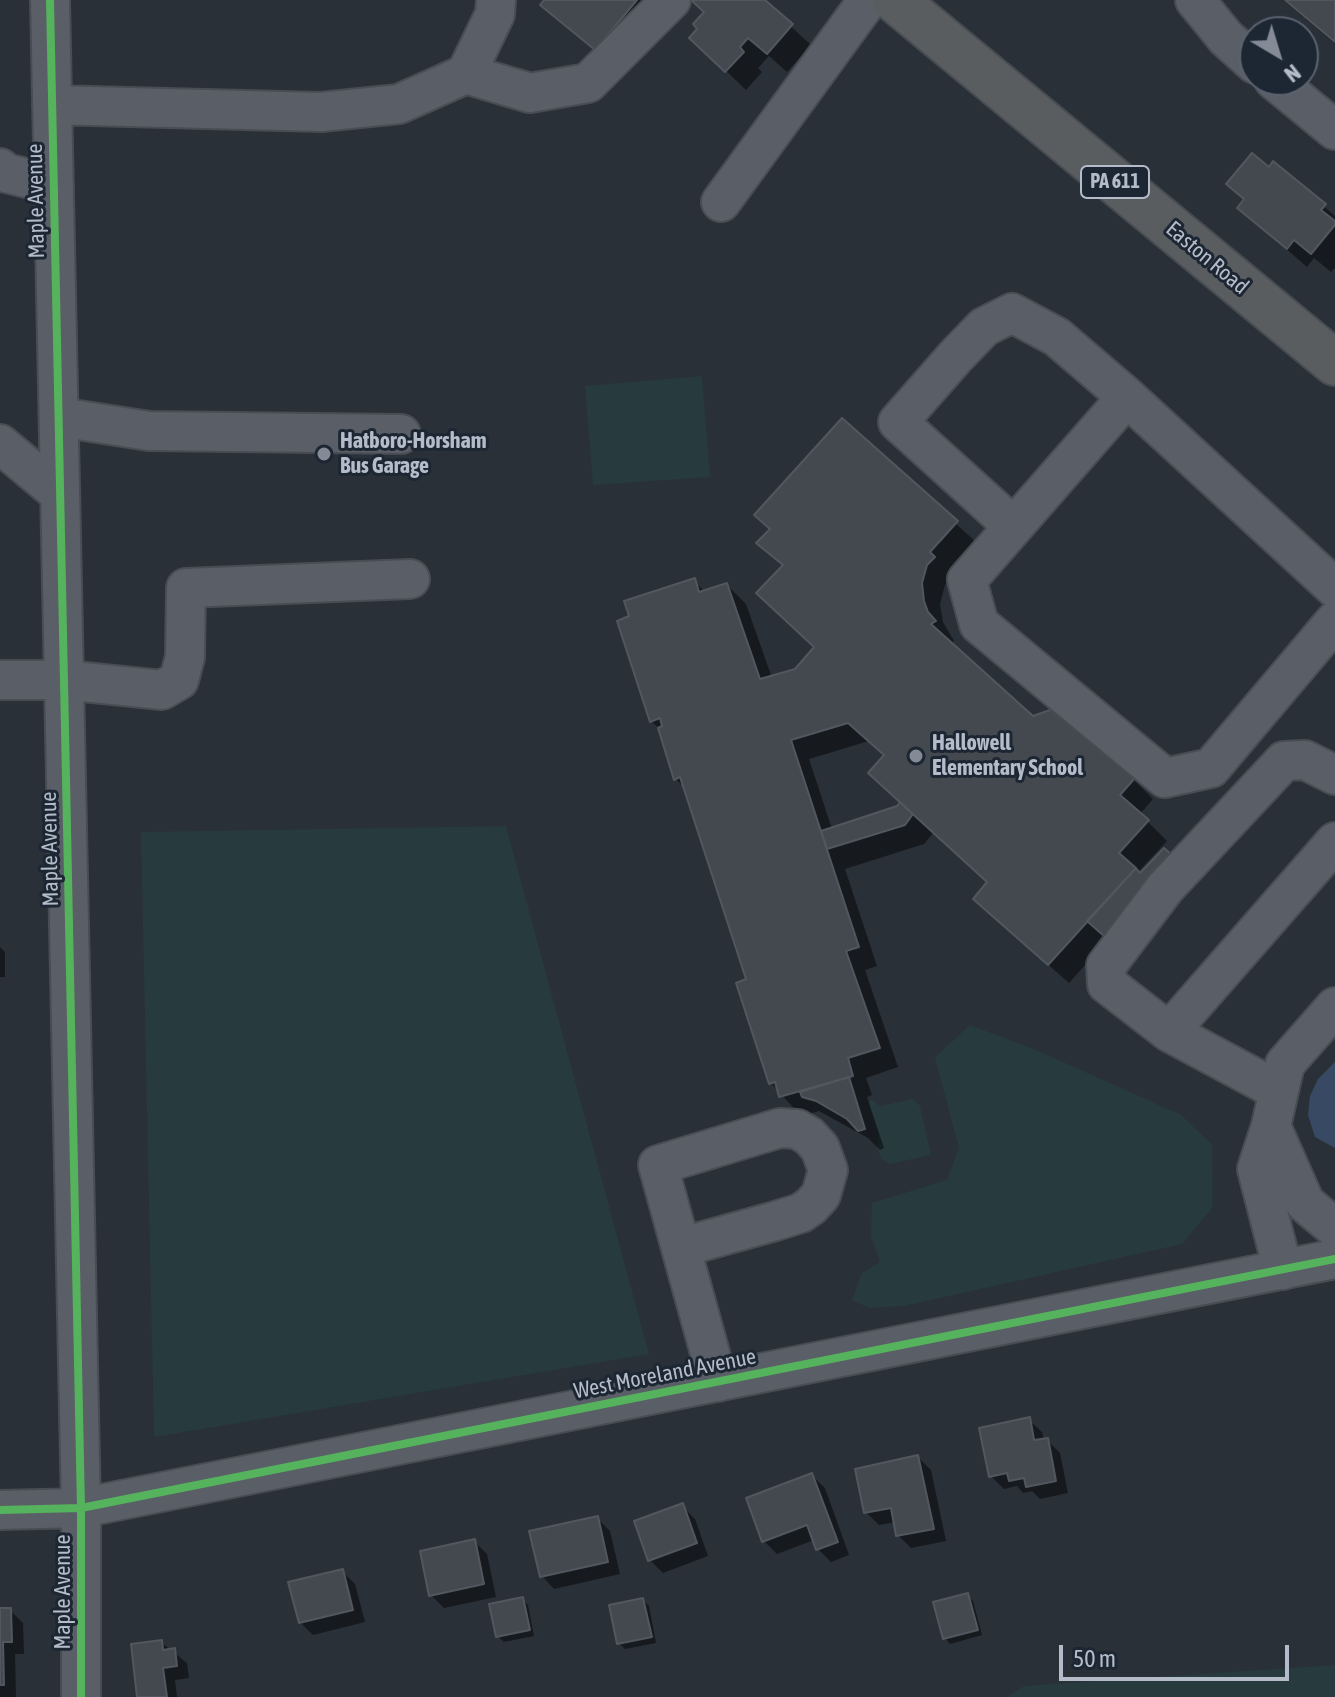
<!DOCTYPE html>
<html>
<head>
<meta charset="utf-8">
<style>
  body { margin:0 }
  #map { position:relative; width:1335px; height:1697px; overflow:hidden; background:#2a3038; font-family:"Asap Condensed",sans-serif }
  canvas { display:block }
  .north { position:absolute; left:1239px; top:16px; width:80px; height:80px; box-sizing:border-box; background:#1d2633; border:2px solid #59626f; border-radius:50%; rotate:142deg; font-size:22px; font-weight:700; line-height:32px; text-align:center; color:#b4bcc9 }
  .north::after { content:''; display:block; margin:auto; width:28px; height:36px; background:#848b96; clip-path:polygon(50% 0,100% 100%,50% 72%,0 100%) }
  .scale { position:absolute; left:1059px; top:1645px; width:230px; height:36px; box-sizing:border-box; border:4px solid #b4bcc9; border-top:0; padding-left:10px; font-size:24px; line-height:28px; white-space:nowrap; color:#b4bcc9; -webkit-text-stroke:6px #1d2633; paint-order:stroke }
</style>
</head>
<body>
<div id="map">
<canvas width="1335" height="1697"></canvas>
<div class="north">N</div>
<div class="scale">50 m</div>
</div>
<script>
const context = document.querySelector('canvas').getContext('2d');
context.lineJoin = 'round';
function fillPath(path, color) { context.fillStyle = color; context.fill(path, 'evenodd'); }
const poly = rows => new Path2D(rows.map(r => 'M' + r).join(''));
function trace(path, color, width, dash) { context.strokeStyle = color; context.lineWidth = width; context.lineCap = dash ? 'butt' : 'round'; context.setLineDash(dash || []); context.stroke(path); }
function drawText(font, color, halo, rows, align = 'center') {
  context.font = font + ' "Asap Condensed",sans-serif'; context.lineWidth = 6; context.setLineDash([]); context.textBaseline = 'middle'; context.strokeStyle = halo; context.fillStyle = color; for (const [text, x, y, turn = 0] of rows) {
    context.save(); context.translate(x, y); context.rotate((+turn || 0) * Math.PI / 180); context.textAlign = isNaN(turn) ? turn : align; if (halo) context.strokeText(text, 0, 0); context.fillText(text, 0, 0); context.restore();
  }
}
const green = poly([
  [702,376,710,477,593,485,585,386],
  [506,826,649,1354,154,1437,141,832],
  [970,1025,1036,1050,1181,1115,1212,1144,1213,1207,1182,1244,904,1306,869,1308,852,1300,862,1273,880,1262,871,1236,872,1203,947,1180,959,1148,935,1057],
  [871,1099,880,1106,913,1099,920,1106,931,1155,889,1164,881,1158,877,1148,878,1133,868,1104],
  [1335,1665,1335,1697,1007,1697,1024,1686]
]);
const water = poly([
  [1335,1062,1335,1148,1315,1137,1308,1115,1310,1096,1318,1079]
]);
const shadow = poly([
  [546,0,670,0,615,68,562,24,543,4],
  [694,0,762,0,811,45,787,72,769,56,758,68,762,72,746,90,692,38,699,29,706,12],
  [1283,0,1335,0,1335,44],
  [1274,164,1335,216,1335,268,1331,272,1314,258,1307,267,1239,208,1245,201,1229,184,1269,169],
  [842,421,976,542,948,572,953,577,945,585,940,604,943,622,954,641,950,644,1033,718,1091,742,1134,780,1153,799,1140,814,1167,841,1137,873,1108,939,1069,983,995,918,989,883,934,832,924,844,845,869,877,966,865,970,898,1067,866,1078,872,1095,867,1097,884,1148,880,1150,868,1138,819,1111,801,1116,771,1083,749,980,686,789,676,779,660,729,651,721,694,581,705,592,727,585,746,604,772,678,797,670,816,648,784,567,759,543,772,530],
  [869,741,885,756,902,803,898,808,832,829,809,759],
  [0,947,5,952,5,977,0,977],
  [1029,1420,1042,1432,1044,1441,1047,1440,1060,1453,1068,1493,1040,1499,1032,1491,1023,1493,1017,1486,1004,1489,991,1476],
  [918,1457,931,1470,946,1541,911,1548,898,1535,896,1522,879,1525,866,1512],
  [812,1476,825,1488,849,1555,831,1562,818,1549,814,1540,777,1554,764,1541],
  [682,1506,695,1519,708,1556,663,1573,650,1560],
  [597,1518,610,1531,620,1574,554,1589,542,1576],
  [474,1541,487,1554,496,1597,444,1608,431,1595],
  [342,1571,355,1584,365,1622,313,1635,300,1622],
  [967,1595,973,1601,982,1635,950,1644,945,1638],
  [522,1599,528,1605,534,1636,504,1642,498,1636],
  [643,1600,649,1606,656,1643,625,1649,619,1643],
  [0,1610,10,1610,23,1623,24,1654,15,1654,16,1697,0,1697],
  [162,1643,187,1663,189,1678,175,1680,177,1697,139,1697]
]);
const building = poly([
  [544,0,637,0,595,50,540,5,544,0],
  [691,0,765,0,793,24,767,54,748,38,740,47,744,52,725,72,689,38,697,29,693,24,704,12,691,0],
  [1285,0,1335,0,1335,42,1285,0],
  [1252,153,1269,167,1273,161,1326,204,1321,210,1335,221,1335,225,1311,254,1294,240,1287,249,1237,208,1244,199,1226,184,1252,153],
  [842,418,958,521,930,552,935,557,927,565,922,583,924,601,928,612,936,621,931,624,1033,716,1067,704,1073,724,1135,778,1120,795,1149,820,1119,853,1136,868,1048,965,973,899,987,882,868,773,884,755,848,723,791,740,859,947,846,951,880,1048,848,1058,853,1076,779,1097,775,1082,769,1084,736,983,746,979,680,777,674,780,658,728,662,726,660,718,650,722,617,621,629,616,624,601,695,578,699,592,727,583,760,679,795,669,814,647,756,593,783,565,756,543,770,529,754,515,842,418],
  [900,802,913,814,905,825,827,849,821,831,897,806,900,802],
  [1164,848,1176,858,1104,936,1087,921,1136,868,1140,873,1164,848],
  [849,1077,865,1129,858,1131,847,1119,816,1101,802,1097,800,1092,849,1077],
  [1030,1417,1034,1440,1048,1438,1056,1481,1026,1487,1024,1478,1009,1481,1007,1473,989,1477,979,1428,1030,1417],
  [918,1455,934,1529,896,1536,891,1508,864,1513,855,1469,918,1455],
  [812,1473,838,1542,816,1550,807,1525,762,1542,746,1498,812,1473],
  [683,1503,697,1543,648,1561,634,1521,683,1503],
  [598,1516,608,1562,540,1577,529,1531,598,1516],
  [475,1539,484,1584,429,1596,420,1551,475,1539],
  [343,1569,353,1610,299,1623,288,1582,343,1569],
  [968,1593,978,1630,943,1639,933,1602,968,1593],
  [523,1597,530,1630,496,1637,489,1604,523,1597],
  [643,1598,652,1637,617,1644,609,1605,643,1598],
  [0,1608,11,1608,12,1642,3,1642,4,1685,0,1685,0,1608],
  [162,1640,163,1650,175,1648,177,1666,163,1668,167,1697,137,1697,131,1644,162,1640]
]);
const minor = poly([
  [50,0,81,1508,81,1697],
  [1195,0,1226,38,1255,64],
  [466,74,530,93,588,83,671,0],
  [1274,80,1335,130],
  [52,105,321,112,399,104,466,74,495,14,496,0],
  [0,168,6,173,54,185],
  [721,202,868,0],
  [59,417,149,431,401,434],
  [0,444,60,494],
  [1013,526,898,422,956,356,984,327,1012,313,1057,337,1127,397],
  [1335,588,1127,397,967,580,979,624,1165,778,1211,768,1335,621],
  [0,680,64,680,162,690,179,680,185,657,186,588,410,579],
  [1169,1032,1107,984,1106,966,1165,888,1284,761,1305,760,1335,775],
  [1279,1091,1169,1032,1335,842],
  [1271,1126,1305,1203,1335,1228],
  [682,1247,772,1222,801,1213,811,1206,821,1195,828,1170,820,1148,809,1136,797,1129,780,1128,658,1165,718,1382],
  [1283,1270,1257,1169,1271,1126,1285,1064,1335,1007],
  [0,1510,81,1508,1335,1259]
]);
const highway = poly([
  [895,0,1335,363]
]);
const cycleway = poly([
  [50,0,81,1508,81,1697],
  [0,1510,81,1508,1335,1259]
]);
const markers = [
  [324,454,8,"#848b96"],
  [916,756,8,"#848b96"]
];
const shields = [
  [1115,182,68]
];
const shieldNames = [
  ["PA 611",1115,182]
];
const streetNames = [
  ["Maple Avenue",36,201,-91],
  ["Easton Road",1207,258,40],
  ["Maple Avenue",50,849,-91],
  ["West Moreland Avenue",665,1374,-11],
  ["Maple Avenue",63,1592,-90]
];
const poiNames = [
  ["Hatboro-Horsham",340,441],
  ["Bus Garage",340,466],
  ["Hallowell",932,743],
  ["Elementary School",932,768]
];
fillPath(green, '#273a3e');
fillPath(water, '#384963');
fillPath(shadow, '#0007');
fillPath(building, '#444950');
trace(building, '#52575f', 2);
trace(minor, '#484c53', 42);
trace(highway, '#474c53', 48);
trace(minor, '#5a5e66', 38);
trace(highway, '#5a5d60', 44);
trace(cycleway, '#56b35d', 8);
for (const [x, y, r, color] of markers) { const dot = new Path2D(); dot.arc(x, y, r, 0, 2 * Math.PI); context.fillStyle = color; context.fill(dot); trace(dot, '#1d2633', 3); }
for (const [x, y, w] of shields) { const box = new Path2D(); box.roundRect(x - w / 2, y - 16, w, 32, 6); context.fillStyle = '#1d2633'; context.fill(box); trace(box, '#b4bcc9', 2); }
drawText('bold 20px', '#b4bcc9', null, shieldNames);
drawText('22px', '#b4bcc9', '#1d2633', streetNames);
drawText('bold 22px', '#b4bcc9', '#1d2633', poiNames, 'left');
</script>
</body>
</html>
